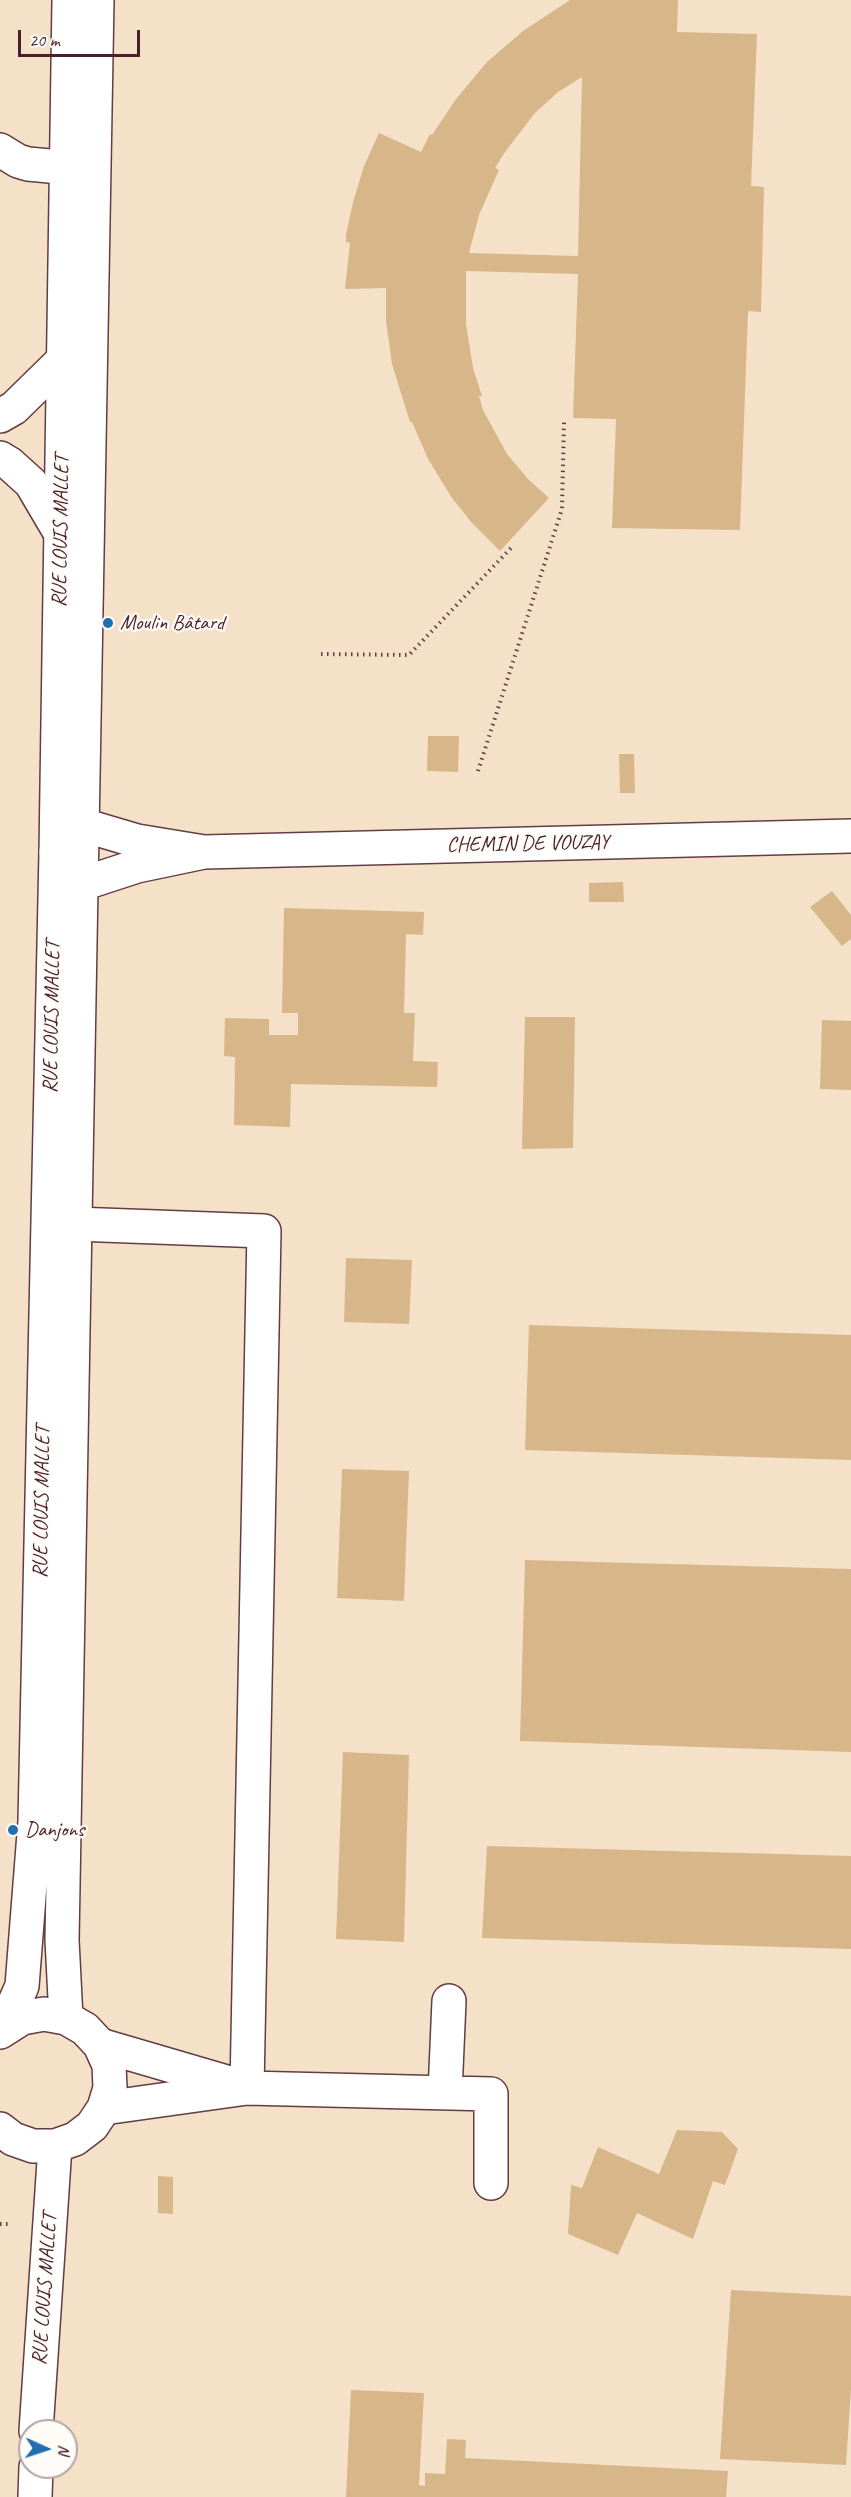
<!DOCTYPE html>
<html>
<head>
<meta charset="utf-8">
<style>
  body { margin:0 }
  #map { position:relative; width:851px; height:2497px; overflow:hidden; background:#f5e1c8; font-family:Caveat,sans-serif }
  canvas { display:block }
  .north { position:absolute; left:18px; top:2419px; width:60px; height:60px; box-sizing:border-box; background:#fdfcf7; border:2px solid #b5a4a5; border-radius:50%; rotate:93deg; font-size:16px; font-weight:700; line-height:24px; text-align:center; color:#4a1f2b }
  .north::after { content:''; display:block; margin:auto; width:21px; height:27px; background:#1f6fb2; clip-path:polygon(50% 0,100% 100%,50% 72%,0 100%) }
  .scale { position:absolute; left:18px; top:30px; width:122px; height:27px; box-sizing:border-box; border:3px solid #4a1f2b; border-top:0; padding-left:8px; font-size:18px; line-height:21px; white-space:nowrap; color:#4a1f2b; -webkit-text-stroke:4px #fdfcf7; paint-order:stroke }
</style>
</head>
<body>
<div id="map">
<canvas width="851" height="2497"></canvas>
<div class="north">N</div>
<div class="scale">20 m</div>
</div>
<script>
const context = document.querySelector('canvas').getContext('2d');
context.lineJoin = 'round';
function fillPath(path, color) { context.fillStyle = color; context.fill(path, 'evenodd'); }
const poly = rows => new Path2D(rows.map(r => 'M' + r).join(''));
function trace(path, color, width, dash) { context.strokeStyle = color; context.lineWidth = width; context.lineCap = dash ? 'butt' : 'round'; context.setLineDash(dash || []); context.stroke(path); }
function drawText(font, color, halo, rows, align = 'center') {
  context.font = font + ' Caveat,sans-serif'; context.lineWidth = 4.5; context.setLineDash([]); context.textBaseline = 'middle'; context.strokeStyle = halo; context.fillStyle = color; for (const [text, x, y, turn = 0] of rows) {
    context.save(); context.translate(x, y); context.rotate((+turn || 0) * Math.PI / 180); context.textAlign = isNaN(turn) ? turn : align; if (halo) context.strokeText(text, 0, 0); context.fillText(text, 0, 0); context.restore();
  }
}
const building = poly([
  [570,0,678,0,677,32,757,34,751,186,764,187,761,312,748,311,740,530,612,528,616,419,573,418,578,274,466,271,466,324,473,368,482,396,479,396,483,410,507,454,528,479,549,498,500,551,472,523,452,498,428,459,412,422,410,422,392,364,386,321,386,288,345,289,350,243,346,242,346,235,353,202,364,166,379,133,421,152,430,134,432,135,456,99,487,62,523,31],
  [582,77,578,256,469,253,479,215,499,170,495,168,505,152,535,113,558,92],
  [428,736,459,736,458,772,427,771],
  [619,754,634,754,635,793,620,793],
  [623,882,624,902,589,902,589,883],
  [832,891,851,915,851,939,842,946,810,907],
  [284,908,424,912,423,935,406,934,404,1013,415,1013,413,1061,438,1062,437,1087,291,1084,290,1127,234,1125,235,1057,224,1056,225,1018,269,1019,269,1035,298,1035,298,1013,282,1013],
  [525,1017,575,1017,573,1148,522,1149],
  [822,1020,851,1021,851,1090,820,1089],
  [346,1258,412,1260,409,1324,344,1322],
  [529,1325,851,1335,851,1460,525,1450],
  [342,1469,409,1471,404,1601,337,1598],
  [525,1560,851,1569,851,1752,520,1741],
  [343,1752,409,1755,404,1942,336,1939],
  [487,1846,851,1856,851,1949,482,1938],
  [677,2130,722,2132,738,2149,725,2185,713,2181,693,2239,637,2213,618,2255,568,2234,571,2185,582,2188,598,2147,659,2174],
  [158,2176,173,2177,173,2214,158,2213],
  [731,2290,851,2296,851,2388,846,2465,720,2459],
  [351,2390,424,2393,419,2485,425,2486,425,2473,445,2474,447,2439,466,2440,465,2458,728,2471,726,2497,346,2497]
]);
const path = poly([
  [321,654,409,655,511,548],
  [478,771,562,509,564,421],
  [0,2224,11,2224]
]);
const minor = poly([
  [0,150,18,161,28,164,93,170],
  [0,416,14,408,64,359,85,361],
  [0,458,10,464,31,483,61,534,74,534],
  [83,825,137,841,204,852,137,866,82,884,56,852,83,825],
  [204,852,851,836],
  [75,1224,264,1231,247,2088,491,2094,491,2183],
  [100,2045,247,2088,104,2108],
  [445,2093,449,2001]
]);
const major = poly([
  [66,2018,62,1940,97,0],
  [3,2029,22,1986,35,1821,56,852,69,0],
  [0,2032,22,2018,44,2014,66,2018,85,2029,100,2045,109,2065,110,2088,104,2108,92,2126,75,2139,55,2146,33,2146,13,2139,0,2129],
  [36,2431,55,2146],
  [35,2497,36,2467]
]);
const markers = [
  [108,623,6,"#1f6fb2"],
  [13,1830,6,"#1f6fb2"]
];
const streetNames = [
  ["RUE LOUIS MALLET",61,531,-89],
  ["CHEMIN DE VOUZAY",528,844,-1],
  ["RUE LOUIS MALLET",52,1017,-89],
  ["RUE LOUIS MALLET",42,1502,-89],
  ["RUE LOUIS MALLET",45,2289,-86]
];
const poiNames = [
  ["Moulin Bâtard",120,623],
  ["Danjons",25,1830]
];
fillPath(building, '#d7b68a');
trace(minor, '#643c43', 36);
trace(major, '#643c43', 36);
trace(path, '#643c43', 4, [1.5, 4.5]);
trace(minor, '#fff', 33);
trace(major, '#fff', 33);
for (const [x, y, r, color] of markers) { const dot = new Path2D(); dot.arc(x, y, r, 0, 2 * Math.PI); context.fillStyle = color; context.fill(dot); trace(dot, '#fdfcf7', 2); }
drawText('21px', '#4a1f2b', '#fdfcf7', streetNames);
drawText('21px', '#4a1f2b', '#fdfcf7', poiNames, 'left');
</script>
</body>
</html>
